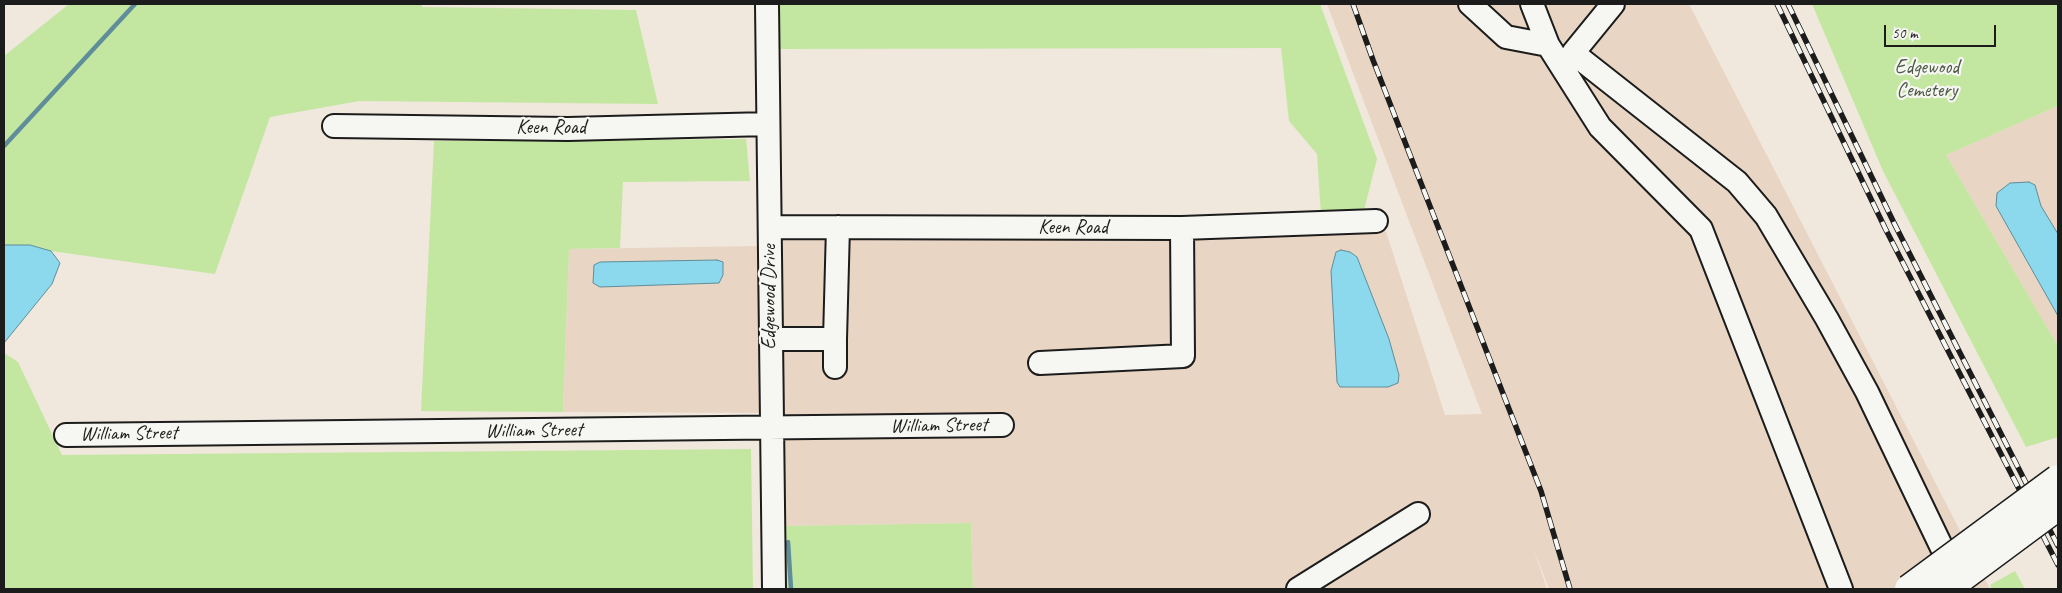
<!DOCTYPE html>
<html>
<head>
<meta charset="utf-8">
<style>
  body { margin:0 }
  #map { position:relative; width:2062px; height:593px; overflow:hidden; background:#f0e7dd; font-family:Caveat,sans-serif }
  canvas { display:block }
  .frame { position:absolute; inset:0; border:5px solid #1c1c1c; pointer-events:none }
  .scale { position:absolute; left:1884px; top:25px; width:112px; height:22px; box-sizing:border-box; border:2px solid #1c1c1c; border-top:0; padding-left:6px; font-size:15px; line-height:18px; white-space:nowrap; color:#1c1c1c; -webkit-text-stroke:4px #f6f6f2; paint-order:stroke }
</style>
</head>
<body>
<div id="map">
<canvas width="2062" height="593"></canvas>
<div class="frame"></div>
<div class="scale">50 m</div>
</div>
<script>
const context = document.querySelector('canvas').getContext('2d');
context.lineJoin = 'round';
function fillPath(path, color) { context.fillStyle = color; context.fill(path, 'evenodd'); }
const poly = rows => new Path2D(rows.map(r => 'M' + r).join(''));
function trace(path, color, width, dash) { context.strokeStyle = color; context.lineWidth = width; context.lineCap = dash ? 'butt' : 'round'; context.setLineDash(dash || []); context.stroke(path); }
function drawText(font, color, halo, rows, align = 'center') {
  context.font = font + ' Caveat,sans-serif'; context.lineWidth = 4.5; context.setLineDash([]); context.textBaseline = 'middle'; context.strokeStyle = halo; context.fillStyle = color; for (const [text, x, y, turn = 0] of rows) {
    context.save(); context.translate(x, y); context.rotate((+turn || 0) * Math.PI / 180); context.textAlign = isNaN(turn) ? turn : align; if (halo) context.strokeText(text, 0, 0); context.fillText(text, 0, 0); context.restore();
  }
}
const built = poly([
  [1327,4,1689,4,1990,589,1549,589,1533,547,1547,589,973,589,971,523,781,526,776,234,1380,213,1445,415,1482,414],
  [2058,106,2058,346,1946,155],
  [758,246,761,413,563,412,569,249]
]);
const green = poly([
  [69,4,422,4,422,7,636,10,658,104,359,101,270,117,215,274,51,251,30,245,4,245,4,56],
  [776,4,1320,4,1377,159,1363,214,1321,215,1317,154,1289,121,1281,48,775,49],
  [1812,4,2058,4,2058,106,1946,155,2058,346,2058,437,2026,447,1883,171],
  [746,139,750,181,623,182,620,248,569,249,563,412,421,411,434,141],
  [4,353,18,362,62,455,751,449,753,589,4,589],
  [971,523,973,589,782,589,781,526],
  [2015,571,2025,589,1992,589,1990,585]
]);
const water = poly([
  [2029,182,2035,185,2041,206,2058,234,2058,316,1996,206,1997,193,2010,183,2029,182],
  [4,245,30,245,51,251,60,263,52,284,4,343,4,245],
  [1341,250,1350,252,1357,257,1389,339,1399,375,1398,383,1388,387,1340,387,1337,382,1331,271,1336,252,1341,250],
  [717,260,723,262,723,275,719,283,600,287,593,283,594,265,600,262,717,260]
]);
const stream = poly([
  [4,146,135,4],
  [788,542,791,589]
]);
const minor = poly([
  [767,4,774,589],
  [1470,4,1506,37,1548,45,1532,4],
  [1613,4,1573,53,1737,182,1766,216,1827,319,1867,392,1955,575],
  [1548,45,1600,127,1701,229,1841,589],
  [334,126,568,129,768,124],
  [770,227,1182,228,1376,221],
  [771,339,835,339,838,227],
  [1040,363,1183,356,1182,228],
  [835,367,835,339],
  [66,435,1002,425],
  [1298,589,1418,514]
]);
const rail = poly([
  [1353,4,1373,60,1541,491,1570,589],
  [1777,4,1885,228,2058,565],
  [1788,4,1894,223,2058,546]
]);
const majorBridge = poly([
  [1909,589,2058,479],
  [1946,589,2058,506]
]);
const parkNames = [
  ["Edgewood",1927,68],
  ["Cemetery",1927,91]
];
const streetNames = [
  ["Keen Road",551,128],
  ["Keen Road",1073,228],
  ["Edgewood Drive",770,297,-90],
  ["William Street",939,426,-1],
  ["William Street",534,431,-1],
  ["William Street",129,434,-1]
];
fillPath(built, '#e9d5c4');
fillPath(green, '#c3e7a1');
fillPath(water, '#8cd8ed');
trace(water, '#5f8d99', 1);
trace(stream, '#5f8d99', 4.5);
trace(minor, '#1c1c1c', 26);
trace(minor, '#f6f6f2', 22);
trace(rail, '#1c1c1c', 5.5);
trace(rail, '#f6f6f2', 4, [11]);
trace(majorBridge, '#1c1c1c', 31, []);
trace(majorBridge, '#f6f6f2', 28);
drawText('20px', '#4e5944', '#f6f6f2', parkNames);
drawText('20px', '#1c1c1c', '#f6f6f2', streetNames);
</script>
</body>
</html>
